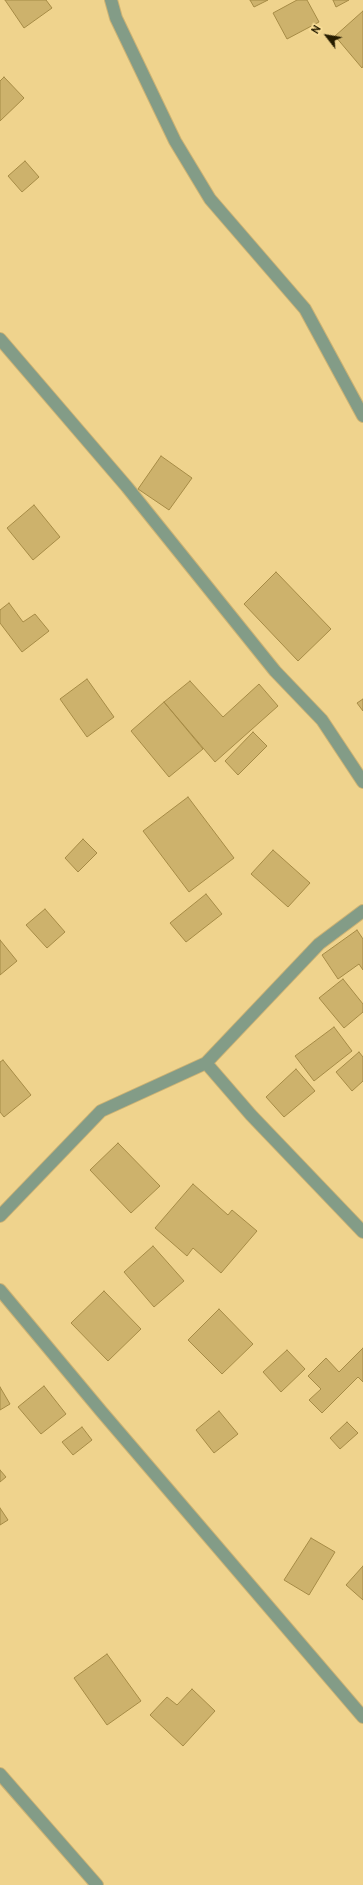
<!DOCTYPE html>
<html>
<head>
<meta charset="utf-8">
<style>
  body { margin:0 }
  #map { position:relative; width:363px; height:1885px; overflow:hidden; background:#efd38d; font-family:Overpass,sans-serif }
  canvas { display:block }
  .north { position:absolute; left:307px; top:16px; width:40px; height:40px; -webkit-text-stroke:3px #fce099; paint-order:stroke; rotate:301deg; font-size:11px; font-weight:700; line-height:16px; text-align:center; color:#261c00 }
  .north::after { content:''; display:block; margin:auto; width:14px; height:18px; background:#261c00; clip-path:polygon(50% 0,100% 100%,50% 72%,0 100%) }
</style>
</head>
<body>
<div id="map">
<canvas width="363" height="1885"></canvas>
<div class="north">N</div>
</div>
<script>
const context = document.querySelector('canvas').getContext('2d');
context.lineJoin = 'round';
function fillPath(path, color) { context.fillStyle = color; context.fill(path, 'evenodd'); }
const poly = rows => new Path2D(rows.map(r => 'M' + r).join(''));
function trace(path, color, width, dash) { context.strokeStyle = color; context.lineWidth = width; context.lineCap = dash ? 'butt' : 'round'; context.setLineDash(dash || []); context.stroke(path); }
const building = poly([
  [5,0,46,0,52,8,24,28,5,0],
  [250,0,268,0,254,7,250,0],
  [297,0,307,0,319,22,287,39,273,13,297,0],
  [333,0,349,0,336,7,333,0],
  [363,11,363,66,362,68,335,36,363,11],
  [4,77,24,98,0,121,0,81,4,77],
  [25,161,39,177,22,192,8,176,25,161],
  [161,456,192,478,169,510,138,489,161,456],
  [34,505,60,537,33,560,7,528,34,505],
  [276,572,331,629,298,661,244,604,276,572],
  [9,603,23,622,35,614,49,631,22,652,0,623,0,610,9,603],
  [87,679,114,717,87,737,60,699,87,679],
  [190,681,223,717,259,684,278,706,215,762,164,702,190,681],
  [363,699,363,711,357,703,363,699],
  [164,702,203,749,169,777,131,731,164,702],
  [253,732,267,746,238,775,225,761,253,732],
  [188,797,234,858,189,892,143,831,188,797],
  [83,839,97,853,78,872,65,858,83,839],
  [273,850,310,883,288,907,251,874,273,850],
  [206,894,222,914,186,942,170,923,206,894],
  [45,909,65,932,47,948,26,925,45,909],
  [357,930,363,939,363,970,359,964,338,979,322,955,357,930],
  [0,940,17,961,0,975,0,940],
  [343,979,363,1004,363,1012,344,1028,319,998,343,979],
  [334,1027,352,1051,314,1081,295,1056,334,1027],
  [359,1052,363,1057,363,1081,352,1091,336,1072,359,1052],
  [3,1060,31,1095,4,1117,0,1112,0,1062,3,1060],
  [296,1069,315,1091,284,1117,266,1097,296,1069],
  [118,1143,160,1186,131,1213,90,1170,118,1143],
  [193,1184,228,1215,232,1210,257,1231,221,1273,193,1248,187,1256,155,1228,193,1184],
  [153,1246,184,1281,154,1307,124,1272,153,1246],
  [104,1291,141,1329,108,1361,71,1323,104,1291],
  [219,1309,253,1344,222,1374,188,1340,219,1309],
  [363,1348,363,1382,358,1377,322,1413,309,1400,321,1389,308,1376,326,1358,339,1372,363,1348],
  [287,1350,305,1369,281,1392,263,1372,287,1350],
  [44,1386,66,1414,41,1434,18,1407,44,1386],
  [0,1387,10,1404,0,1410,0,1387],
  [219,1411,238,1434,214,1453,196,1430,219,1411],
  [347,1422,358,1433,340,1449,330,1438,347,1422],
  [82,1427,92,1440,73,1455,62,1442,82,1427],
  [0,1470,6,1477,0,1482,0,1470],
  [0,1508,8,1520,0,1525,0,1508],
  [311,1538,335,1552,309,1595,284,1580,311,1538],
  [363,1566,363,1600,346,1585,363,1566],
  [107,1654,141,1701,107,1725,74,1678,107,1654],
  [192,1689,215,1711,183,1746,150,1715,167,1697,177,1705,192,1689]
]);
const street = poly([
  [111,0,116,18,175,141,210,199,305,309,363,416],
  [0,339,127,487,275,671,322,720,363,782],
  [206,1063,251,1115,363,1232],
  [0,1216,101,1111,206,1063,319,944,363,911],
  [0,1290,101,1411,363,1717],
  [0,1774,97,1885]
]);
fillPath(building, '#cdb26c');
trace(building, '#a68b46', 1);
trace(street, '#cbb274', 14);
trace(street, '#839c87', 12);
</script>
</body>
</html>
